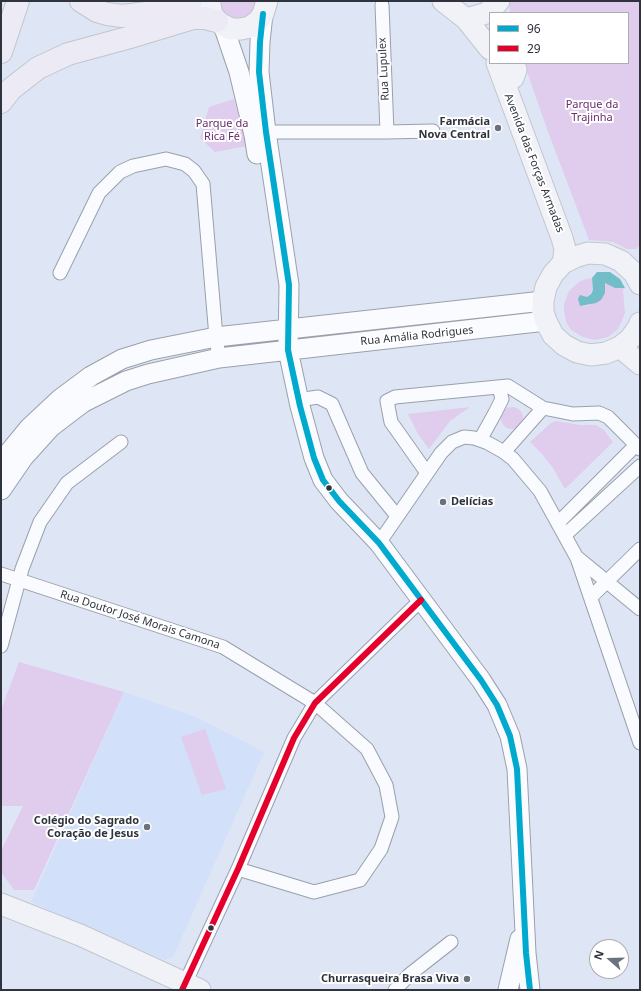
<!DOCTYPE html>
<html>
<head>
<meta charset="utf-8">
<style>
  body { margin:0 }
  #map { position:relative; width:641px; height:991px; overflow:hidden; background:#dee6f5; font-family:"Noto Sans",sans-serif }
  canvas { display:block }
  .frame { position:absolute; inset:0; border:2px solid #2e333d; pointer-events:none }
  .legend { position:absolute; left:489px; top:12px; width:140px; height:52px; box-sizing:border-box; background:#fff; border:1px solid #abadb1; margin:0; padding:5px 7px; list-style:none; font-size:12px; color:#2e333d }
  .legend li { display:flex; align-items:center; gap:8px; height:20px }
  .legend b { width:20px; border:1px solid #abadb1 }
  .north { position:absolute; left:589px; top:939px; width:40px; height:40px; box-sizing:border-box; background:#fff; border:1px solid #abadb1; border-radius:50%; rotate:290deg; font-size:11px; font-weight:700; line-height:16px; text-align:center; color:#2e333d }
  .north::after { content:''; display:block; margin:auto; width:14px; height:18px; background:#6c727d; clip-path:polygon(50% 0,100% 100%,50% 72%,0 100%) }
</style>
</head>
<body>
<div id="map">
<canvas width="641" height="991"></canvas>
<div class="frame"></div>
<ul class="legend">
<li><b style="height:5px;background:#00a9ce"></b>96</li>
<li><b style="height:5px;background:#e4002b"></b>29</li>
</ul>
<div class="north">N</div>
</div>
<script>
const context = document.querySelector('canvas').getContext('2d');
context.lineJoin = 'round';
function fillPath(path, color) { context.fillStyle = color; context.fill(path, 'evenodd'); }
const poly = rows => new Path2D(rows.map(r => 'M' + r).join(''));
function trace(path, color, width, dash) { context.strokeStyle = color; context.lineWidth = width; context.lineCap = dash ? 'butt' : 'round'; context.setLineDash(dash || []); context.stroke(path); }
function drawText(font, color, halo, rows, align = 'center') {
  context.font = font + ' "Noto Sans",sans-serif'; context.lineWidth = 4; context.setLineDash([]); context.textBaseline = 'middle'; context.strokeStyle = halo; context.fillStyle = color; for (const [text, x, y, turn = 0] of rows) {
    context.save(); context.translate(x, y); context.rotate((+turn || 0) * Math.PI / 180); context.textAlign = isNaN(turn) ? turn : align; if (halo) context.strokeText(text, 0, 0); context.fillText(text, 0, 0); context.restore();
  }
}
const built = poly([
  [124,692,196,717,264,752,173,957,165,960,31,902]
]);
const green = poly([
  [215,1,259,1,252,18,231,23],
  [509,1,640,1,640,245,636,249,627,249,613,242,604,241,589,240,547,129,524,63,628,63,628,13,510,13],
  [234,99,247,146,215,152,200,138,209,107],
  [592,278,593,290,580,306,589,305,605,293,605,283,615,288,625,288,623,290,625,313,621,323,617,330,608,337,595,340,583,337,571,330,566,322,564,310,564,304,569,291,579,282,586,279],
  '501 418a11 11 0 1 1 22 0a11 11 0 1 1-22 0Z',
  [470,407,450,421,429,449,418,434,408,414],
  [556,421,580,425,596,425,604,430,613,442,565,489,553,468,542,454,530,442,551,423],
  [19,662,124,692,34,890,14,890,1,872,1,851,23,806,1,806,1,710],
  [205,729,226,789,202,795,181,737]
]);
const water = poly([
  [597,272,610,272,620,279,625,288,615,288,605,283,605,293,601,300,596,303,580,306,578,299,580,295,587,297,591,294,593,290,592,278]
]);
const street = poly([
  [382,5,387,132],
  [266,132,387,132,433,131],
  [60,273,99,193,120,172,133,166,166,159,185,164,194,171,203,184,216,337,219,358],
  [298,400,318,397,332,404,362,473,397,516],
  [480,440,495,413,502,399,499,387],
  [504,452,543,408],
  [427,473,391,422,387,401,395,397,508,386,543,408,573,414,599,413,608,417,636,445],
  [558,523,636,445,640,449],
  [565,535,640,466],
  [379,543,441,453,452,442,464,437,474,438,488,443,504,452,513,459,540,491,577,558,640,743],
  [578,558,640,609],
  [1,574,223,647,315,703,367,749,386,785,392,817,381,849,360,880,314,892,238,869],
  [591,597,640,549],
  [1,646,22,569,40,522,67,483,121,442],
  [182,990,238,869,294,738,315,703,421,600],
  [395,990,409,975,451,942]
]);
const secondary = poly([
  [263,14,260,42,259,72,266,132,289,285,288,350,300,406,314,458,323,480,339,501,379,543,481,680,497,705,510,736,517,769,526,953,530,990],
  [223,25,239,72,254,135,257,154],
  [1,462,29,428,60,399,91,376,122,359,151,350,216,337,543,301],
  [1,490,23,458,51,427,84,402,126,381,148,374,219,358,546,321],
  [508,990,520,939]
]);
const primary = poly([
  [209,1,212,14,217,21,223,25,231,29,241,29,250,27,258,21,263,14,267,1],
  [443,1,466,19,490,49],
  [466,19,487,13,499,1],
  [497,63,562,238,565,249,563,263],
  [513,78,516,70,514,63],
  [640,284,634,273,621,261,605,254,588,253,575,257,563,263,553,274,546,287,543,301,543,312,546,321,553,335,564,345,577,352,591,355,606,353,620,347,630,339,638,328,640,323],
  [620,347,640,364],
  [1,904,80,935,200,990]
]);
const highway = poly([
  [81,1,97,11,107,14,122,16,163,11,191,1],
  [1,52,18,1],
  [1,102,11,89,38,68,68,54,127,38,193,18,205,18,217,21]
]);
const bus1 = poly([
  [263,14,260,42,259,72,266,132,289,285,288,350,300,406,314,458,323,480,339,501,379,543,481,680,497,705,510,736,517,769,526,953,530,990]
]);
const bus2 = poly([
  [182,990,238,869,294,738,315,703,421,600]
]);
const markers = [
  [498,128,4,"#6c727d"],
  [329,488,3.5,"#2e333d"],
  [443,502,4,"#6c727d"],
  [147,827,4,"#6c727d"],
  [211,928,3.5,"#2e333d"],
  [467,979,4,"#6c727d"]
];
const streetNames = [
  ["Rua Lupulex",384,69,-93],
  ["Avenida das Forças Armadas",534,163,69],
  ["Rua Amália Rodrigues",417,336,-6],
  ["Rua Doutor José Morais Camona",140,620,18]
];
const parkNames = [
  ["Parque da",592,105],
  ["Trajinha",592,118],
  ["Parque da",222,124],
  ["Rica Fé",222,137]
];
const poiNames = [
  ["Farmácia",490,122],
  ["Nova Central",490,135],
  ["Delícias",451,502,"left"],
  ["Colégio do Sagrado",139,821],
  ["Coração de Jesus",139,834],
  ["Churrasqueira Brasa Viva",459,979]
];
fillPath(built, '#d2e0f9');
fillPath(green, '#e0ccec');
fillPath(water, '#72bdc8');
trace(street, '#9aa0ab', 15);
trace(secondary, '#9aa0ab', 21);
trace(primary, '#c1c6cd', 23);
trace(highway, '#c1c6cd', 24);
trace(street, '#fafbfe', 13);
trace(secondary, '#fafbfe', 19);
trace(primary, '#f1f1f8', 21);
trace(highway, '#ebeaf5', 22);
trace(bus1, '#00a9ce', 6);
trace(bus2, '#e4002b', 6);
for (const [x, y, r, color] of markers) { const dot = new Path2D(); dot.arc(x, y, r, 0, 2 * Math.PI); context.fillStyle = color; context.fill(dot); trace(dot, '#fff', 1.5); }
drawText('11px', '#2e333d', '#fff', streetNames);
drawText('11px', '#692b6e', '#fff', parkNames);
drawText('bold 11px', '#2e333d', '#fff', poiNames, 'right');
</script>
</body>
</html>
